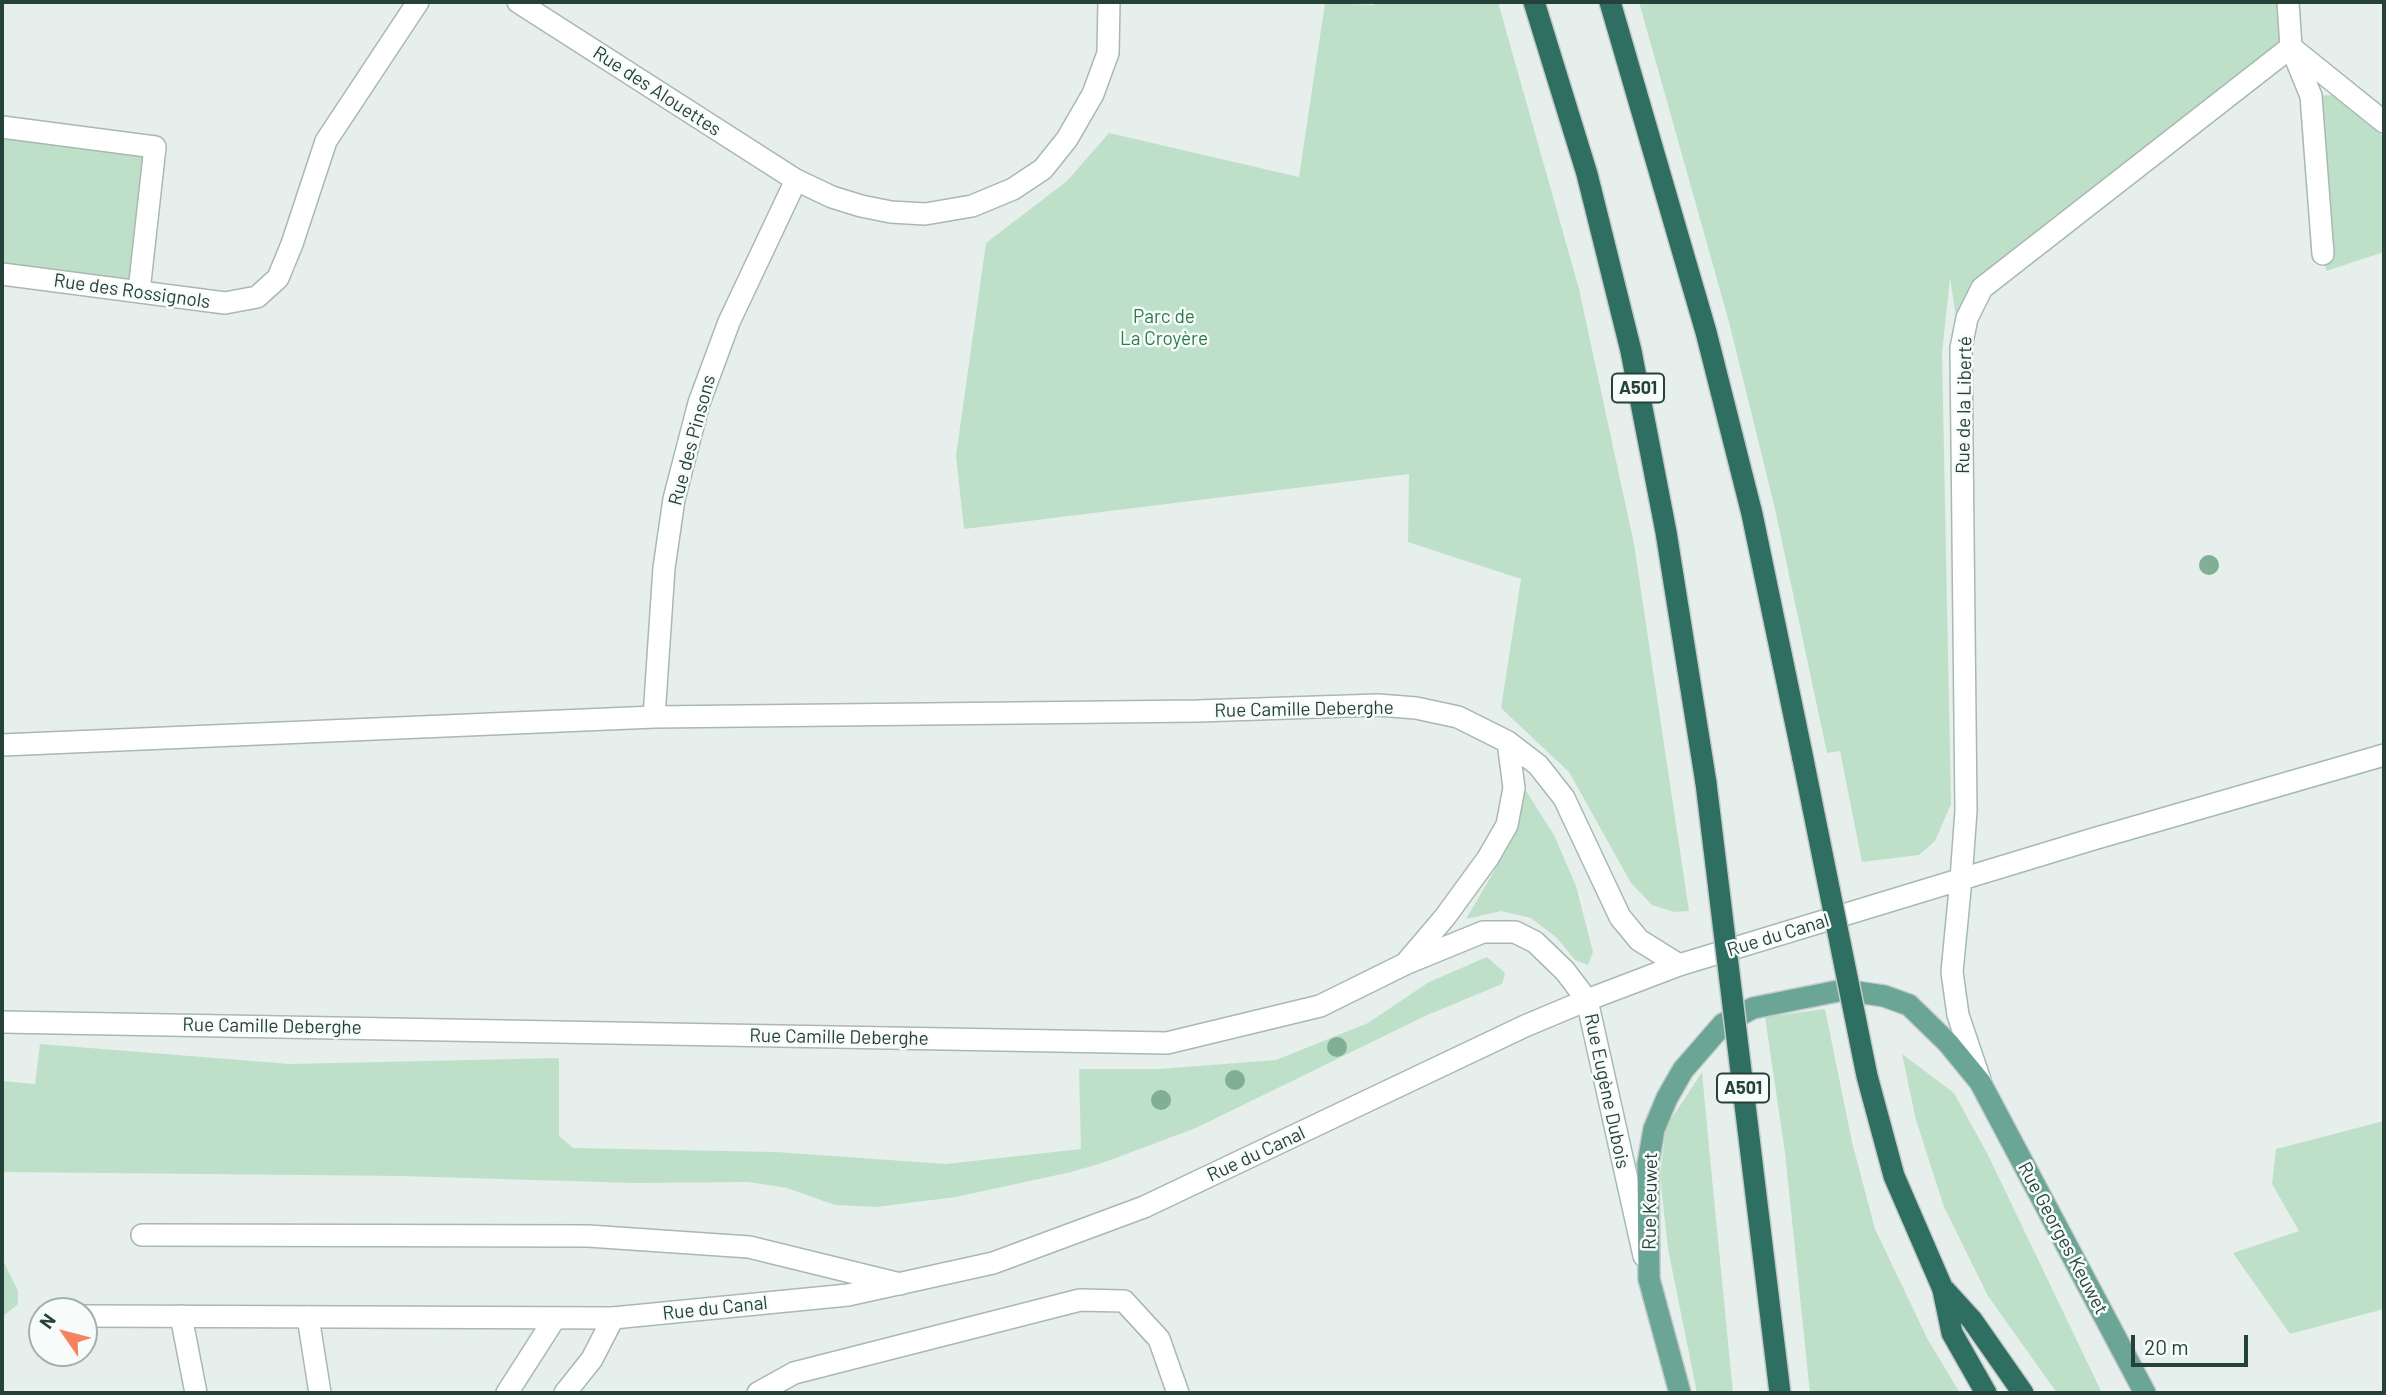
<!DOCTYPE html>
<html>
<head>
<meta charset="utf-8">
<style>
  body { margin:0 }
  #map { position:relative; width:2386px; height:1395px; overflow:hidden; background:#e6efeb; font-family:Barlow,sans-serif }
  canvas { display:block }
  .frame { position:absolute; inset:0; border:4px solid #24423a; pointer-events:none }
  .north { position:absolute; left:28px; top:1297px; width:70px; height:70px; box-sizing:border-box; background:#f7fbf9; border:2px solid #a3b1ad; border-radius:50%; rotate:305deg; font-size:19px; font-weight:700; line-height:28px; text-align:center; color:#24423a }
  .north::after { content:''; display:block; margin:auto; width:24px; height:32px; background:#f4845f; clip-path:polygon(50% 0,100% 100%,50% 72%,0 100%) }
  .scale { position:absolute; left:2131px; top:1335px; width:117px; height:32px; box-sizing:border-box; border:4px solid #24423a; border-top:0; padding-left:9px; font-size:21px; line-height:24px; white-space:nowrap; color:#24423a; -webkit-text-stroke:5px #f7fbf9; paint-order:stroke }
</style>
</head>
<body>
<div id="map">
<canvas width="2386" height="1395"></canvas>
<div class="frame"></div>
<div class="north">N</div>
<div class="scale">20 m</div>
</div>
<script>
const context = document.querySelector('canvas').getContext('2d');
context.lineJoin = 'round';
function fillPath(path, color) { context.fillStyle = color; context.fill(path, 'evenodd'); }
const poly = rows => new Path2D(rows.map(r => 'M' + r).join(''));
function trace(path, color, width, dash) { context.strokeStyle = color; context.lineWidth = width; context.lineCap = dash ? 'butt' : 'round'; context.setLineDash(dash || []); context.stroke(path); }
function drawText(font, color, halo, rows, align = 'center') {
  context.font = font + ' Barlow,sans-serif'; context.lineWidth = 5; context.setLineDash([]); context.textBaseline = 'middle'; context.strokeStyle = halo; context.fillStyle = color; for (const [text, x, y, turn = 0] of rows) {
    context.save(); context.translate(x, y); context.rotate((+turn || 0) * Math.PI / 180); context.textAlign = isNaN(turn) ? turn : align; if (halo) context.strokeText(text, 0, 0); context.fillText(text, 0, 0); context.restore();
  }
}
const green = poly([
  [1374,2,1498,2,1579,289,1634,544,1689,911,1674,912,1652,905,1631,883,1569,772,1501,708,1521,579,1408,542,1409,474,964,529,956,456,986,243,1067,181,1109,133,1299,177,1325,3,1374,5],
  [1639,2,2288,2,2291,47,1982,288,1961,348,1950,278,1942,353,1951,804,1935,841,1919,855,1862,862,1840,751,1827,753,1775,509,1729,322],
  [2335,95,2384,137,2384,252,2326,271,2311,96],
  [2,127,155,147,139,291,2,274],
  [1521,783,1554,835,1576,886,1593,952,1588,965,1575,960,1557,938,1531,918,1501,911,1466,919,1510,844,1518,823],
  [1487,957,1505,973,1502,984,1425,1016,1196,1128,1102,1163,1071,1172,956,1197,876,1207,835,1205,787,1188,748,1182,634,1183,401,1176,2,1172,2,1081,35,1084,40,1044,290,1064,559,1058,559,1136,573,1148,776,1152,946,1164,1081,1149,1079,1069,1159,1069,1276,1060,1368,1023,1429,982],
  [1825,1009,1852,1142,1875,1229,1928,1340,1960,1393,1810,1393,1785,1153,1765,1017],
  [1902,1054,1954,1093,1988,1155,2102,1393,2057,1393,1988,1296,1944,1207,1916,1120],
  [1702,1072,1711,1168,1733,1393,1697,1393,1668,1249,1660,1176,1666,1127],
  [2384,1121,2384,1309,2290,1334,2233,1253,2299,1231,2272,1184,2276,1149],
  [2,1258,18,1291,18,1304,2,1317]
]);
const lane = poly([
  [2291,47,2311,96,2323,254],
  [2292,48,2384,122],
  [2,127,155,147,139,291],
  [142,1235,588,1236,749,1247,900,1284],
  [181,1316,196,1393],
  [308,1317,320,1393],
  [507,1393,555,1318],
  [565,1393,592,1359,613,1318],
  [758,1393,794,1373,1080,1300,1124,1301,1159,1339,1178,1393]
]);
const street = poly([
  [518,2,796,180,832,197,861,206,891,212,925,214,972,206,1013,189,1043,169,1067,139,1093,94,1108,53,1109,2],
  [2,274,225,303,257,297,278,278,292,244,326,141,418,2],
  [654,717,664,568,674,499,699,403,729,322,796,180],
  [2,745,654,717,1198,711,1378,705,1416,708,1458,717,1508,742,1538,765,1564,798,1620,917,1639,940,1679,965],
  [1961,879,1966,811,1961,348,1967,318,1982,288,2291,47,2288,2],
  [2,1022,1167,1043,1320,1006,1405,964,1445,917,1488,858,1507,825,1514,788,1508,742],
  [84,1316,613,1318,848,1295,993,1263,1144,1207,1525,1026,1587,1000,1565,971,1535,942,1515,932,1483,932,1405,964]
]);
const secondary = poly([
  [1961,879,1952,972,1958,1015,1980,1080],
  [1644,1256,1587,1000,1679,965,2090,840,2384,755]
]);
const primary = poly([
  [1680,1393,1649,1279,1648,1164,1654,1129,1667,1098,1683,1070,1723,1024,1753,1008,1843,990,1884,996,1909,1005,1948,1043,1980,1082,2145,1393]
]);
const highway = poly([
  [1534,2,1587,174,1631,351,1666,532,1706,783],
  [1610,2,1706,332,1752,514,1803,759],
  [1942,1287,1972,1320,2023,1393],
  [1943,1290,1952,1333,1986,1393]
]);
const highwayBridge = poly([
  [1803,759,1867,1076,1894,1176,1942,1287],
  [1706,783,1780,1393]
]);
const trees = [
  [2209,565],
  [1337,1047],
  [1235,1080],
  [1161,1100]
];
const shields = [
  [1638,388,52],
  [1743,1088,52]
];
const shieldNames = [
  ["A501",1638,388],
  ["A501",1743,1088]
];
const streetNames = [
  ["Rue des Alouettes",657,91,33],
  ["Rue des Rossignols",132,291,8],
  ["Rue de la Liberté",1964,405,-89],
  ["Rue des Pinsons",692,440,-75],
  ["Rue Camille Deberghe",1304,709,-1],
  ["Rue du Canal",1778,935,-17],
  ["Rue Camille Deberghe",272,1026,1],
  ["Rue Camille Deberghe",839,1037,1],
  ["Rue Eugène Dubois",1607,1091,78],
  ["Rue du Canal",1256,1154,-25],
  ["Rue Keuwet",1650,1201,-89],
  ["Rue Georges Keuwet",2063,1238,62],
  ["Rue du Canal",715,1308,-6]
];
const parkNames = [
  ["Parc de",1164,317],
  ["La Croyère",1164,339]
];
fillPath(green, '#bfe0c8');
trace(lane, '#a8b8b2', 24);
trace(street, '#a8b8b2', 24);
trace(secondary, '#a4bbb3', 24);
trace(primary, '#c2cac8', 24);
trace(highway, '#c2cac8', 24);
trace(lane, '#fff', 21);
trace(street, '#fff', 21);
trace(secondary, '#fff', 21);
trace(primary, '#6aa596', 21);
trace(highway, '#2f6f62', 21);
trace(highwayBridge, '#c2cac8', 24, []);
trace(highwayBridge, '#2f6f62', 21);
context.fillStyle = '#80af93';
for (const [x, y] of trees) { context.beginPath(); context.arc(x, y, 10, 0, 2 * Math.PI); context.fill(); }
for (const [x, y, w] of shields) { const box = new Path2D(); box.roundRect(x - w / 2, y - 14.5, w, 29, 5); context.fillStyle = '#f7fbf9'; context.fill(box); trace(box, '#24423a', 2); }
drawText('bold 18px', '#24423a', null, shieldNames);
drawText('19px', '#24423a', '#f7fbf9', streetNames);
drawText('19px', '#2d7a4b', '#f7fbf9', parkNames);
</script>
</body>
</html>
